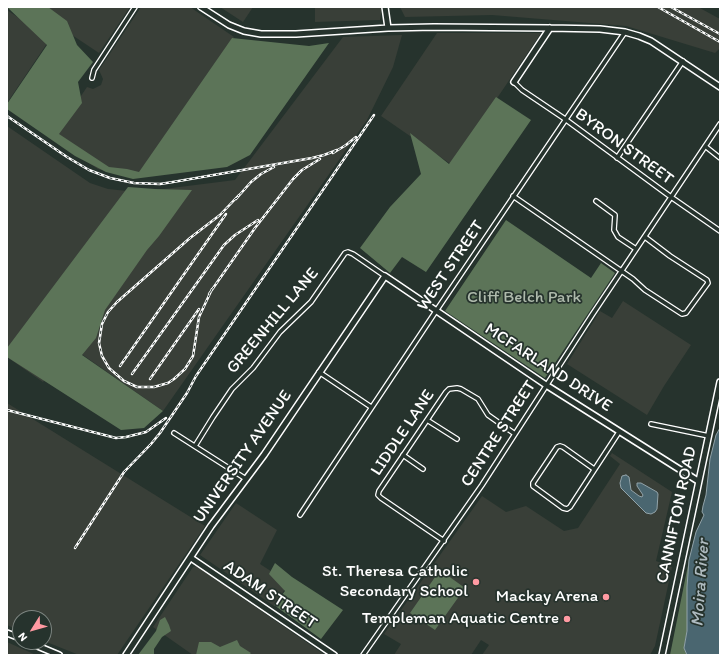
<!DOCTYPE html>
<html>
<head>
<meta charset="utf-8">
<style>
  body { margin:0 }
  #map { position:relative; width:727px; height:662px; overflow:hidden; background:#26332d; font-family:Itim,sans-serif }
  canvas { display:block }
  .frame { position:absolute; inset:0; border:8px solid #fff; pointer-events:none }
  .north { position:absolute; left:12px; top:610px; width:40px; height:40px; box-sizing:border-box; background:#26332d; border:1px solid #7d8581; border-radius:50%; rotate:233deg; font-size:11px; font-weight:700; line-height:16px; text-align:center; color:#fff }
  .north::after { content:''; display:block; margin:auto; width:14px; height:18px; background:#ff9aa2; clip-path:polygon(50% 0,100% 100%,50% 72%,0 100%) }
</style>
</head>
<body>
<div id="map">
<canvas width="727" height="662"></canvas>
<div class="frame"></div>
<div class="north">N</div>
</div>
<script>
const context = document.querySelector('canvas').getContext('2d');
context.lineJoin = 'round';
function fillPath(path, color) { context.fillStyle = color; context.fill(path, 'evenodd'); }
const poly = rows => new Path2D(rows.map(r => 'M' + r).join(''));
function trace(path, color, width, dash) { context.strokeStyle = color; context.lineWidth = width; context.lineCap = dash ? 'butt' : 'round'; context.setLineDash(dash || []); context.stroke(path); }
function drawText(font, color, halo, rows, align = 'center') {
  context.font = font + ' Itim,sans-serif'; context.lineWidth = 3.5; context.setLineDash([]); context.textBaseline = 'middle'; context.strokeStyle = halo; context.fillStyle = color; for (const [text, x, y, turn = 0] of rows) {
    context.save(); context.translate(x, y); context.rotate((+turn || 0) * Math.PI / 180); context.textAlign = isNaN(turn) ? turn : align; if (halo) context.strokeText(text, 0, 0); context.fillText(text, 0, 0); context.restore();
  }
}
const built = poly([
  [30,7,130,7,99,53],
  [141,7,190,7,234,37,142,174,113,173,98,169,52,139,87,87,93,89,101,85,103,79,99,70],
  [220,7,253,7,243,22],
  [315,7,382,7,380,20,315,22],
  [400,7,698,7,720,19,720,48,715,53,626,26,492,15,405,17],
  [7,10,50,39,7,103],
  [437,33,541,33,452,165,381,116],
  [402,35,393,67,367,120,163,411,70,346,43,382,7,357,7,126,90,183,108,189,127,191,148,191,235,180,343,37],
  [623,301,691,345,664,386,647,415,567,364,600,311,612,318],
  [7,403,205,526,117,655,79,655,44,641,44,618,20,618,20,631,7,625],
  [612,453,672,492,656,561,672,567,655,646,650,655,482,655,489,645,481,640,471,655,394,655,401,644,384,634,482,496,506,512,526,506,564,531,578,528,620,464,610,456],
  [236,503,277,530,260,564,289,583,274,606,200,555],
  [196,566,325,655,193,655,153,627,193,567],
  [7,642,36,655,7,655]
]);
const green = poly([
  [7,7,48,7,67,21,77,45,93,62,78,82,82,103,59,134,109,167,127,169,139,172,232,38,309,46,329,43,250,155,227,167,133,179,106,172,75,156,7,109,7,104,47,45],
  [496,97,531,120,426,272,402,257,390,273,360,248,390,207,421,174,410,133,449,164],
  [128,187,155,189,192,190,159,236,147,250,105,310,96,338,82,355,163,411,144,428,121,430,7,357,7,348],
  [506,220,591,278,601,263,615,273,545,378,445,311],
  [689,560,687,587,687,631,684,648,687,655,670,655],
  [275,563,292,577,343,610,321,639,274,605,285,591,269,574],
  [440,570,465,588,435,630,410,613],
  [165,617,169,625,171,631,162,637,154,649,154,655,138,655,156,631,160,620],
  [237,640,240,646,251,653,249,655,196,655,199,642,211,642,220,647]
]);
const water = poly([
  [720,428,720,655,687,655,684,648,687,631,687,587,689,560,696,532,704,515,702,512,703,506,706,495,710,459,716,435,720,428],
  [626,475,629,477,631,490,639,496,642,497,643,495,637,486,637,483,641,483,657,492,658,494,657,509,655,512,651,514,646,513,621,488,620,483,622,476,626,475]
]);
const street = poly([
  [92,78,94,70,135,7],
  [514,82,522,90,565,119,671,197,720,231],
  [705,146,720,158],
  [617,158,683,61],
  [513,196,633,279,645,290,682,314,686,313,708,283,707,280,670,256,645,237],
  [596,201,615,215,614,230,618,237,636,249],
  [319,372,371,407],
  [427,420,457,439],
  [651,424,709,436],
  [174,433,246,479],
  [195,446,213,417,232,389,253,368,280,332,311,302,345,253,348,252,353,254,385,276],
  [403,455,423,469],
  [594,469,563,447,560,446,557,447,533,483,533,486,563,508,567,509,570,507,619,432],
  [300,515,436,311,625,32],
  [444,541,381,498,378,495,379,491,446,392,449,389,457,388,461,389,478,399,488,415,515,434],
  [363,655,482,485,592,315,720,124]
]);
const secondary = poly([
  [201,7,229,25,244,31,261,34,296,34,388,28,434,27,550,28,600,29,625,32,639,36,651,41,720,87],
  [385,7,388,28],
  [514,82,550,28],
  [191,558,334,655],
  [7,633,20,638],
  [28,642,59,655],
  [126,655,211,526,264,455,385,276,546,385,698,481],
  [662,655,720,382]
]);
const rail = poly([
  [658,7,720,42],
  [671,7,720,34],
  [7,116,67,157,89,170,110,178,134,183,160,184,173,182,312,158,324,155,337,150],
  [333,153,346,145,356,137],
  [236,199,251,182,261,174,274,167],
  [212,289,199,317,193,356,185,369,174,379,168,383,154,387,137,387,124,381,109,368,102,356,99,343,102,324,108,312,117,302,190,238,220,215,239,195],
  [209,294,255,228,293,179,302,170,320,159],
  [120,366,226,214],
  [132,374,224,245,235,235,258,220],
  [150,379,199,309],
  [7,410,116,438,126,437,146,432,166,418],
  [75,548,124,472,151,444,160,433,187,393,196,376,374,115]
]);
const markers = [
  [476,582,4,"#ff9aa2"],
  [606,597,4,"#ff9aa2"],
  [567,619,4,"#ff9aa2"]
];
const streetNames = [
  ["BYRON STREET",624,147,36],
  ["WEST STREET",451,266,-56],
  ["GREENHILL LANE",273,321,-50],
  ["MCFARLAND DRIVE",548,368,33],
  ["LIDDLE LANE",403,433,-56],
  ["CENTRE STREET",499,434,-57],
  ["UNIVERSITY AVENUE",243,457,-55],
  ["CANNIFTON ROAD",677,515,-78],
  ["ADAM STREET",270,595,34]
];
const parkNames = [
  ["Cliff Belch Park",524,298]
];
const poiNames = [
  ["St. Theresa Catholic",468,572],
  ["Secondary School",468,592],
  ["Mackay Arena",598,597],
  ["Templeman Aquatic Centre",559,619]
];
const waterNames = [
  ["Moira River",701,583,-86]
];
fillPath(built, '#393f38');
fillPath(green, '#5c7458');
fillPath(water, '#4a6670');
trace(water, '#92a3a9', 1);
trace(street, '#fff', 6);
trace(secondary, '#fff', 8);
trace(street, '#26332d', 3.5);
trace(secondary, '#26332d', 5);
trace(rail, '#fff', 2.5);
trace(rail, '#26332d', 1, [3]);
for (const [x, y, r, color] of markers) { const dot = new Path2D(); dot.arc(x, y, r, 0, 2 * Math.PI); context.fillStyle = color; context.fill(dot); trace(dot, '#26332d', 1.5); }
drawText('17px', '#fff', '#26332d', streetNames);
drawText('17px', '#aebaac', '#26332d', parkNames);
drawText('17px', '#fff', '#26332d', poiNames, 'right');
drawText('italic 18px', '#aebabf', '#26332d', waterNames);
</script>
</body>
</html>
